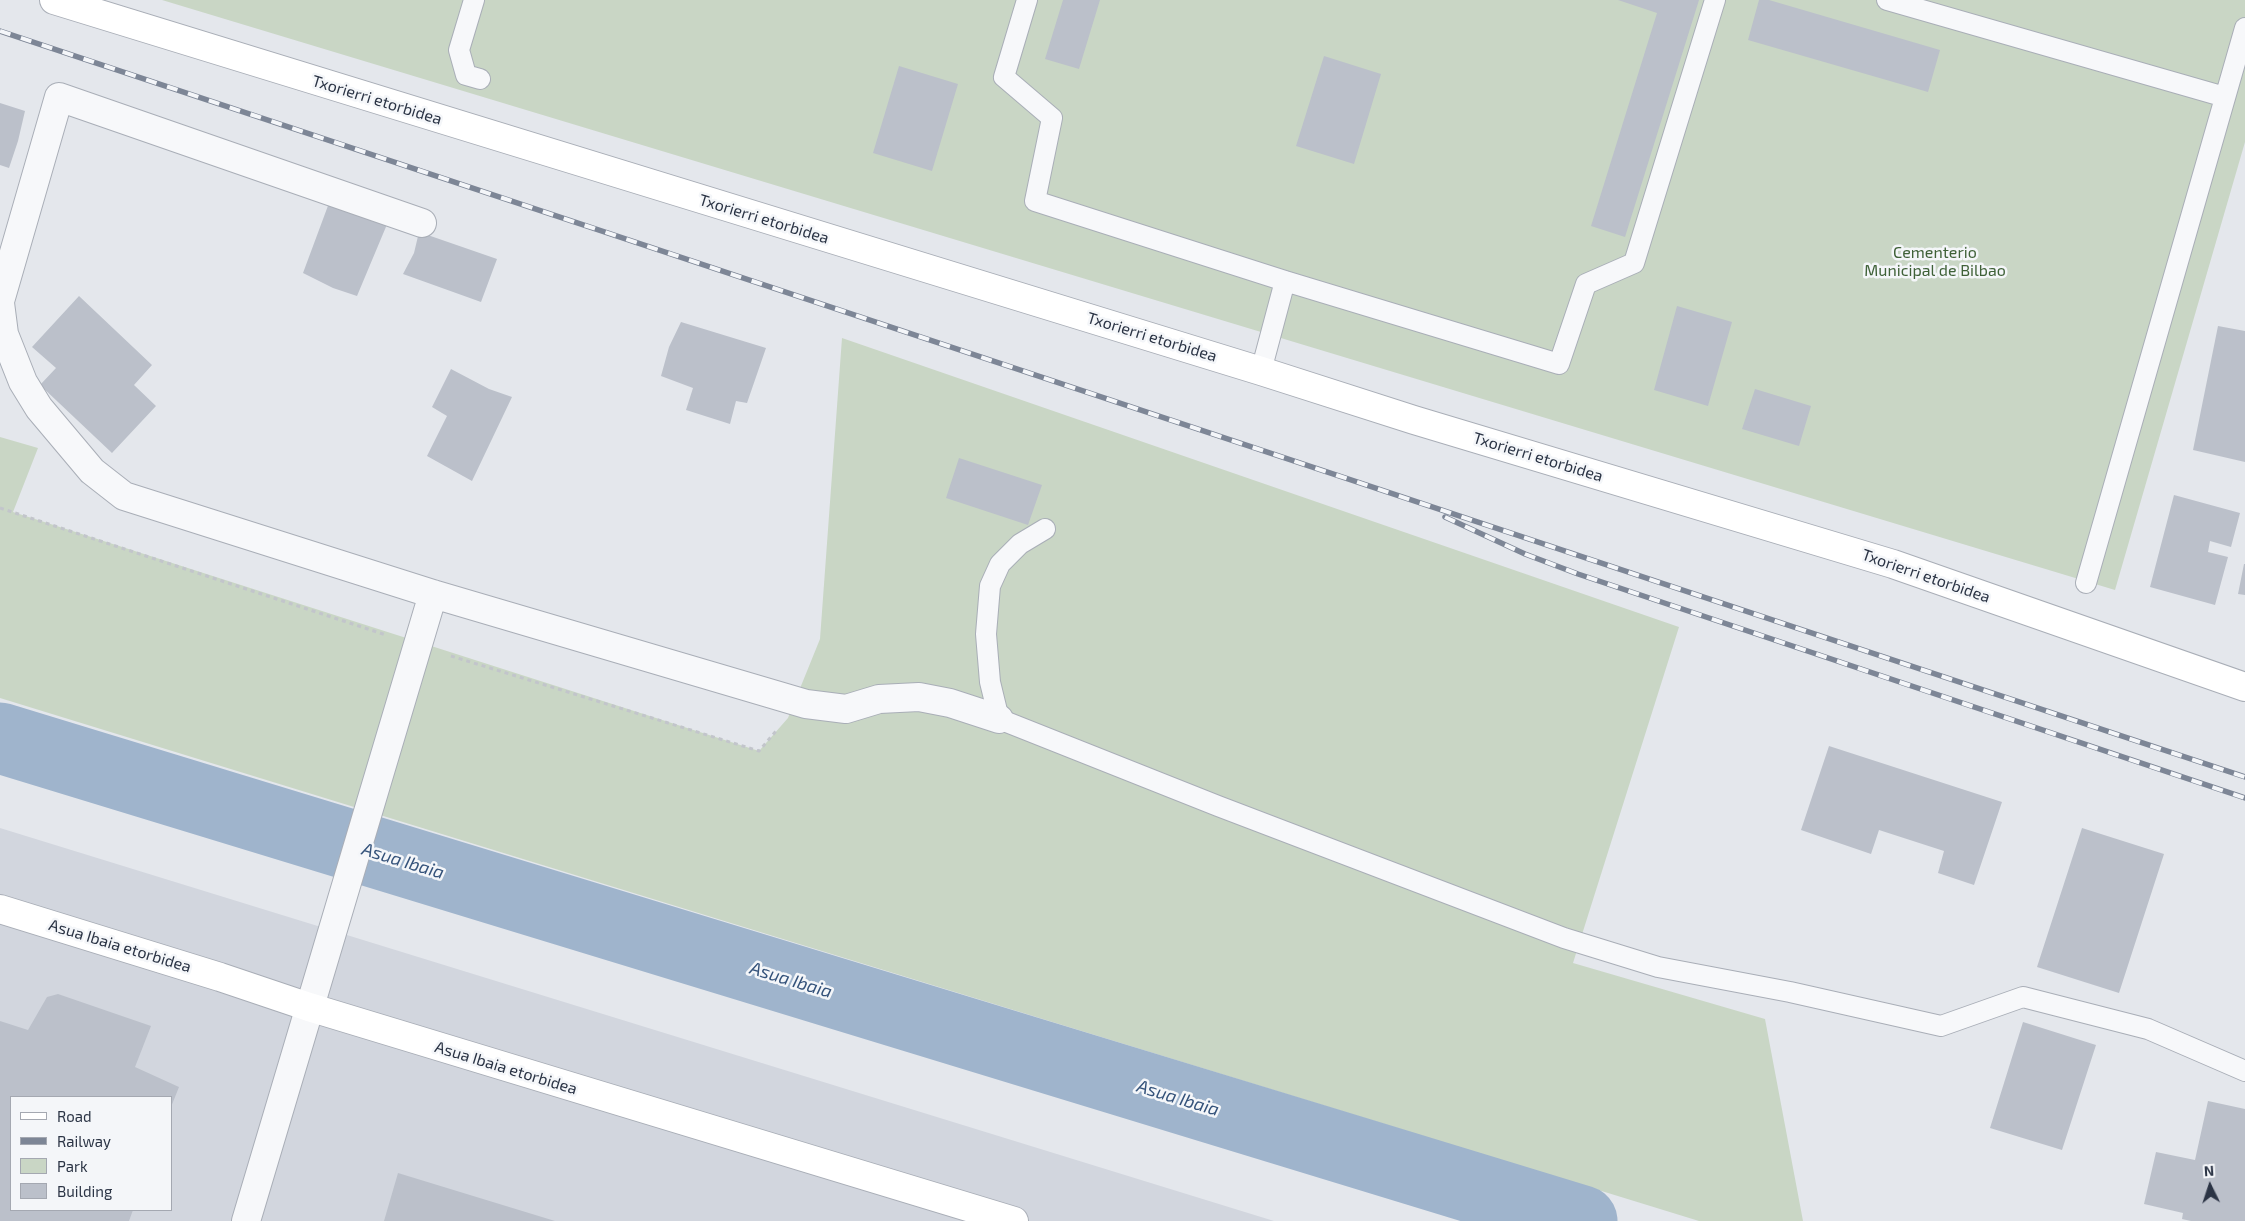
<!DOCTYPE html>
<html>
<head>
<meta charset="utf-8">
<style>
  body { margin:0 }
  #map { position:relative; width:2245px; height:1221px; overflow:hidden; background:#e4e7ec; font-family:"Exo 2",sans-serif }
  canvas { display:block }
  .legend { position:absolute; left:10px; top:1096px; width:162px; height:115px; box-sizing:border-box; background:#f4f6f9; border:1px solid #a4a8b1; margin:0; padding:6px 9px; list-style:none; font-size:15px; color:#2b3445 }
  .legend li { display:flex; align-items:center; gap:10px; height:25px }
  .legend b { width:25px; border:1px solid #a4a8b1 }
  .north { position:absolute; left:2185px; top:1161px; width:50px; height:50px; -webkit-text-stroke:4px #f4f6f9; paint-order:stroke; rotate:356deg; font-size:14px; font-weight:700; line-height:20px; text-align:center; color:#2b3445 }
  .north::after { content:''; display:block; margin:auto; width:18px; height:22px; background:#2b3445; clip-path:polygon(50% 0,100% 100%,50% 72%,0 100%) }
</style>
</head>
<body>
<div id="map">
<canvas width="2245" height="1221"></canvas>
<ul class="legend">
<li><b style="height:6px;background:#fff"></b>Road</li>
<li><b style="height:6px;background:#7d8696"></b>Railway</li>
<li><b style="height:14px;background:#c9d6c5"></b>Park</li>
<li><b style="height:14px;background:#bbc0ca"></b>Building</li>
</ul>
<div class="north">N</div>
</div>
<script>
const context = document.querySelector('canvas').getContext('2d');
context.lineJoin = 'round';
function fillPath(path, color) { context.fillStyle = color; context.fill(path, 'evenodd'); }
const poly = rows => new Path2D(rows.map(r => 'M' + r).join(''));
function trace(path, color, width, dash) { context.strokeStyle = color; context.lineWidth = width; context.lineCap = dash ? 'butt' : 'round'; context.setLineDash(dash || []); context.stroke(path); }
function drawText(font, color, halo, rows, align = 'center') {
  context.font = font + ' "Exo 2",sans-serif'; context.lineWidth = 5; context.setLineDash([]); context.textBaseline = 'middle'; context.strokeStyle = halo; context.fillStyle = color; for (const [text, x, y, turn = 0] of rows) {
    context.save(); context.translate(x, y); context.rotate((+turn || 0) * Math.PI / 180); context.textAlign = isNaN(turn) ? turn : align; if (halo) context.strokeText(text, 0, 0); context.fillText(text, 0, 0); context.restore();
  }
}
const built = poly([
  [0,828,1274,1221,0,1221],
  [11,1097,171,1097,171,1210,11,1210]
]);
const green = poly([
  [162,0,2245,0,2245,142,2115,590],
  [842,338,1679,627,1573,963,1765,1019,1803,1221,1699,1221,0,698,0,437,38,448,13,512,759,751,788,718,820,639]
]);
const river = poly([
  [0,738,1582,1221]
]);
const building = poly([
  [1063,0,1100,0,1079,69,1045,59],
  [1618,0,1699,0,1625,237,1591,226,1657,13],
  [1759,0,1769,0,1940,50,1928,92,1748,40],
  [1324,56,1381,74,1354,164,1296,146],
  [899,66,958,84,932,171,873,153],
  [0,103,25,111,18,141,9,168,0,165],
  [329,203,388,222,357,296,333,288,303,273],
  [419,232,497,259,481,302,403,274,414,253],
  [79,296,152,365,134,385,156,406,112,453,40,385,56,368,32,347],
  [1677,306,1732,322,1708,406,1654,390],
  [681,322,766,348,747,403,736,401,730,424,686,410,693,388,661,376,669,347],
  [2218,326,2245,331,2245,462,2193,450],
  [451,369,489,389,512,397,472,481,427,456,447,416,432,407],
  [1755,389,1811,406,1799,446,1742,429],
  [959,458,1042,485,1028,525,946,498],
  [2174,495,2240,513,2231,547,2210,541,2208,552,2228,557,2215,605,2150,587],
  [2244,564,2245,564,2245,595,2238,594],
  [1829,746,2002,802,1974,885,1938,873,1944,851,1879,830,1871,854,1801,830],
  [2082,828,2164,854,2119,993,2037,967],
  [58,994,151,1026,135,1067,179,1087,171,1107,171,1097,11,1097,11,1210,133,1210,129,1221,0,1221,0,1021,28,1030,47,997],
  [2023,1022,2096,1045,2062,1150,1990,1128],
  [2208,1101,2245,1109,2245,1221,2191,1221,2182,1219,2183,1213,2144,1204,2156,1152,2195,1160],
  [398,1173,555,1221,384,1221]
]);
const path = poly([
  [0,508,386,635],
  [451,656,759,751,776,731]
]);
const lane = poly([
  [474,0,459,50,466,75,480,79],
  [1027,0,1004,77,1052,118,1035,201,1285,281,1559,364,1586,284,1634,263,1715,0],
  [1887,0,2225,97],
  [1261,371,1285,281],
  [1045,529,1020,544,1000,564,990,586,986,634,990,682,999,719,1218,806,1564,938,1658,967,1790,992,1941,1026,2023,997,2148,1029,2245,1071],
  [2086,583,2245,28]
]);
const street = poly([
  [0,301,59,97,422,223],
  [0,303,4,334,23,382,39,408,92,471,124,496,433,594,806,704,846,709,879,699,919,697,950,703,999,719],
  [246,1221,433,594]
]);
const secondary = poly([
  [54,0,1261,371,1414,420,1893,564,2245,687],
  [0,909,220,977,309,1007,1014,1221]
]);
const rail = poly([
  [0,31,2245,777],
  [1445,517,1525,554,1578,574,2245,798]
]);
const streetNames = [
  ["Txorierri etorbidea",377,100,17],
  ["Txorierri etorbidea",764,219,17],
  ["Txorierri etorbidea",1152,337,17],
  ["Txorierri etorbidea",1538,457,17],
  ["Txorierri etorbidea",1926,576,19],
  ["Asua Ibaia etorbidea",120,946,17],
  ["Asua Ibaia etorbidea",506,1068,17]
];
const parkNames = [
  ["Cementerio",1935,253],
  ["Municipal de Bilbao",1935,271]
];
const waterNames = [
  ["Asua Ibaia",403,861,17],
  ["Asua Ibaia",791,980,17],
  ["Asua Ibaia",1178,1098,17]
];
fillPath(built, '#d2d6de');
fillPath(green, '#c9d6c5');
trace(river, '#9fb4cc', 71);
fillPath(building, '#bbc0ca');
trace(lane, '#a9aeb7', 22);
trace(street, '#a9aeb7', 30);
trace(secondary, '#a9aeb7', 30);
trace(path, '#c2c5cb', 3, [4, 4]);
trace(lane, '#f7f8fa', 20);
trace(street, '#f7f8fa', 28);
trace(secondary, '#fff', 28);
trace(rail, '#7d8696', 5.5);
trace(rail, '#f4f6f9', 4, [11]);
drawText('16px', '#2b3445', '#f4f6f9', streetNames);
drawText('16px', '#3f6138', '#f4f6f9', parkNames);
drawText('italic 18px', '#34527a', '#f4f6f9', waterNames);
</script>
</body>
</html>
